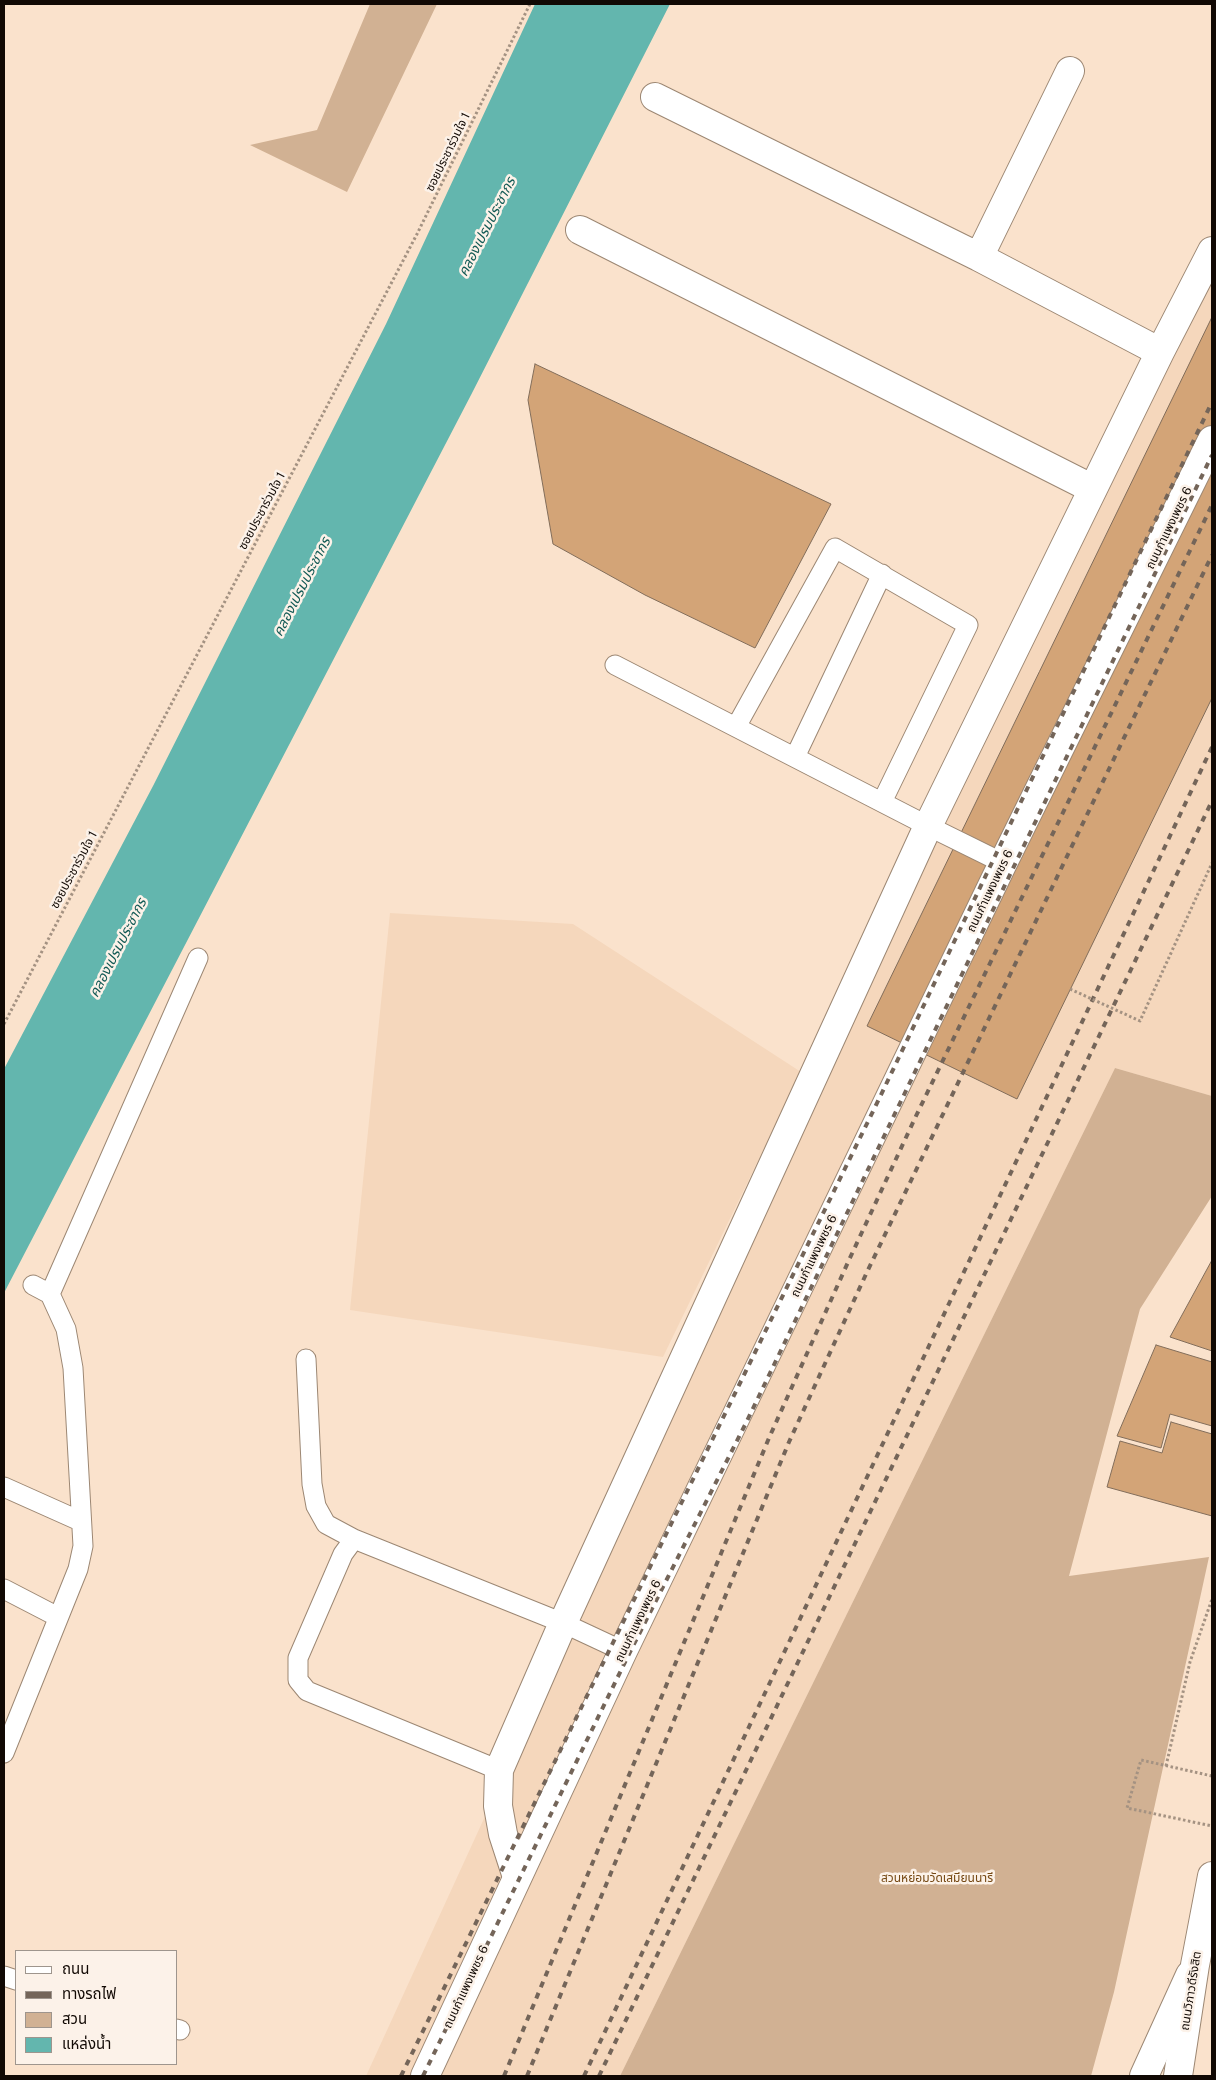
<!DOCTYPE html>
<html>
<head>
<meta charset="utf-8">
<style>
  body { margin:0 }
  #map { position:relative; width:1216px; height:2080px; overflow:hidden; background:#fae2cc; font-family:"Public Sans","Noto Sans Thai",sans-serif }
  canvas { display:block }
  .frame { position:absolute; inset:0; border:5px solid #110904; pointer-events:none }
  .legend { position:absolute; left:15px; top:1950px; width:162px; height:115px; box-sizing:border-box; background:#fcf2e9; border:1px solid #9e958d; margin:0; padding:6px 9px; list-style:none; font-size:15px; color:#110904 }
  .legend li { display:flex; align-items:center; gap:10px; height:25px }
  .legend b { width:25px; border:1px solid #9e958d }
</style>
</head>
<body>
<div id="map">
<canvas width="1216" height="2080"></canvas>
<div class="frame"></div>
<ul class="legend">
<li><b style="height:6px;background:#fff"></b>ถนน</li>
<li><b style="height:6px;background:#746559"></b>ทางรถไฟ</li>
<li><b style="height:14px;background:#d1b193"></b>สวน</li>
<li><b style="height:14px;background:#63b6ae"></b>แหล่งน้ำ</li>
</ul>
</div>
<script>
const context = document.querySelector('canvas').getContext('2d');
context.lineJoin = 'round';
function fillPath(path, color) { context.fillStyle = color; context.fill(path, 'evenodd'); }
const poly = rows => new Path2D(rows.map(r => 'M' + r).join(''));
function trace(path, color, width, dash) { context.strokeStyle = color; context.lineWidth = width; context.lineCap = dash ? 'butt' : 'round'; context.setLineDash(dash || []); context.stroke(path); }
function drawText(font, color, halo, rows, align = 'center') {
  context.font = font + ' "Public Sans","Noto Sans Thai",sans-serif'; context.lineWidth = 5; context.setLineDash([]); context.textBaseline = 'middle'; context.strokeStyle = halo; context.fillStyle = color; for (const [text, x, y, turn = 0] of rows) {
    context.save(); context.translate(x, y); context.rotate((+turn || 0) * Math.PI / 180); context.textAlign = isNaN(turn) ? turn : align; if (halo) context.strokeText(text, 0, 0); context.fillText(text, 0, 0); context.restore();
  }
}
const built = poly([
  [1212,257,1212,1096,1115,1068,620,2076,366,2076,844,1033],
  [390,913,573,924,801,1072,663,1357,350,1310]
]);
const green = poly([
  [370,4,437,4,347,192,250,145,317,130],
  [1115,1068,1212,1096,1212,1196,1140,1309,1069,1576,1209,1557,1114,1992,1091,2076,620,2076]
]);
const water = poly([
  [535,4,670,4,471,395,4,1293,4,1069,153,786,386,324]
]);
const building = poly([
  [1212,317,1212,698,1017,1099,867,1026,1212,317],
  [535,364,831,504,755,648,645,595,553,544,528,400,535,364],
  [1212,1260,1212,1351,1170,1337,1212,1260],
  [1156,1345,1212,1362,1212,1426,1170,1414,1161,1448,1117,1436,1156,1345],
  [1171,1422,1212,1434,1212,1516,1107,1487,1120,1441,1162,1453,1171,1422]
]);
const path = poly([
  [4,1024,417,234,530,4],
  [1166,1766,1190,1662,1212,1599],
  [1212,1776,1141,1760,1127,1808,1212,1826]
]);
const service = poly([
  [615,665,928,826,1003,863],
  [736,727,835,548,968,625,882,802],
  [795,757,882,574],
  [50,1294,198,958],
  [306,1359,312,1484,316,1506,326,1524,354,1539],
  [4,1487,80,1521],
  [4,1589,58,1617],
  [4,1753,78,1569,83,1546,73,1368,66,1329,50,1294,33,1285],
  [499,1770,307,1691,298,1680,298,1658,343,1554,354,1539,563,1623,623,1651],
  [4,1976,16,1980],
  [176,2029,180,2030]
]);
const minor = poly([
  [1070,71,979,257,1160,352,1212,251],
  [655,97,979,257],
  [580,230,1093,489],
  [517,1877,503,1834,498,1806,499,1770,563,1623,928,826,1160,352]
]);
const tertiary = poly([
  [425,2076,623,1651,1003,863,1212,440],
  [1144,2076,1190,1975]
]);
const secondary = poly([
  [1178,2076,1195,1965,1212,1876]
]);
const rail = poly([
  [401,2076,879,1099,1212,402],
  [423,2076,629,1654,746,1423,1212,455],
  [504,2076,769,1438,849,1260,916,1116,1212,505],
  [527,2076,789,1442,867,1272,1212,555],
  [584,2076,1212,747],
  [599,2076,1212,801]
]);
const pathBridge = poly([
  [1070,989,1140,1021,1212,863]
]);
const streetNames = [
  ["ซอยประชาร่วมใจ 1",448,152,-64],
  ["ซอยประชาร่วมใจ 1",262,511,-62],
  ["ถนนกำแพงเพชร 6",1169,528,-64],
  ["ซอยประชาร่วมใจ 1",74,870,-62],
  ["ถนนกำแพงเพชร 6",990,891,-64],
  ["ถนนกำแพงเพชร 6",814,1256,-64],
  ["ถนนกำแพงเพชร 6",638,1621,-64],
  ["ถนนกำแพงเพชร 6",466,1987,-65],
  ["ถนนวิภาวดีรังสิต",1191,1991,-81]
];
const parkNames = [
  ["สวนหย่อมวัดเสมียนนารี",937,1878]
];
const waterNames = [
  ["คลองเปรมประชากร",487,227,-63],
  ["คลองเปรมประชากร",302,587,-63],
  ["คลองเปรมประชากร",118,948,-63]
];
fillPath(built, '#f5d7bc');
fillPath(green, '#d1b193');
fillPath(water, '#63b6ae');
fillPath(building, '#d3a477');
trace(building, '#826d5a', 1);
trace(service, '#9c8773', 21);
trace(minor, '#9c8773', 30);
trace(tertiary, '#9c8773', 30);
trace(secondary, '#9c8773', 30);
trace(path, '#a49282', 3, [2.5, 2.5]);
trace(service, '#fff', 19);
trace(minor, '#fff', 28);
trace(tertiary, '#fff', 28);
trace(secondary, '#fff', 28);
trace(rail, '#746559', 4, [6, 6]);
trace(pathBridge, '#a49282', 3, [2.5, 2.5]);
drawText('12px', '#110904', '#fcf2e9', streetNames);
drawText('12px', '#754813', '#fcf2e9', parkNames);
drawText('italic 14px', '#115954', '#fcf2e9', waterNames);
</script>
</body>
</html>
